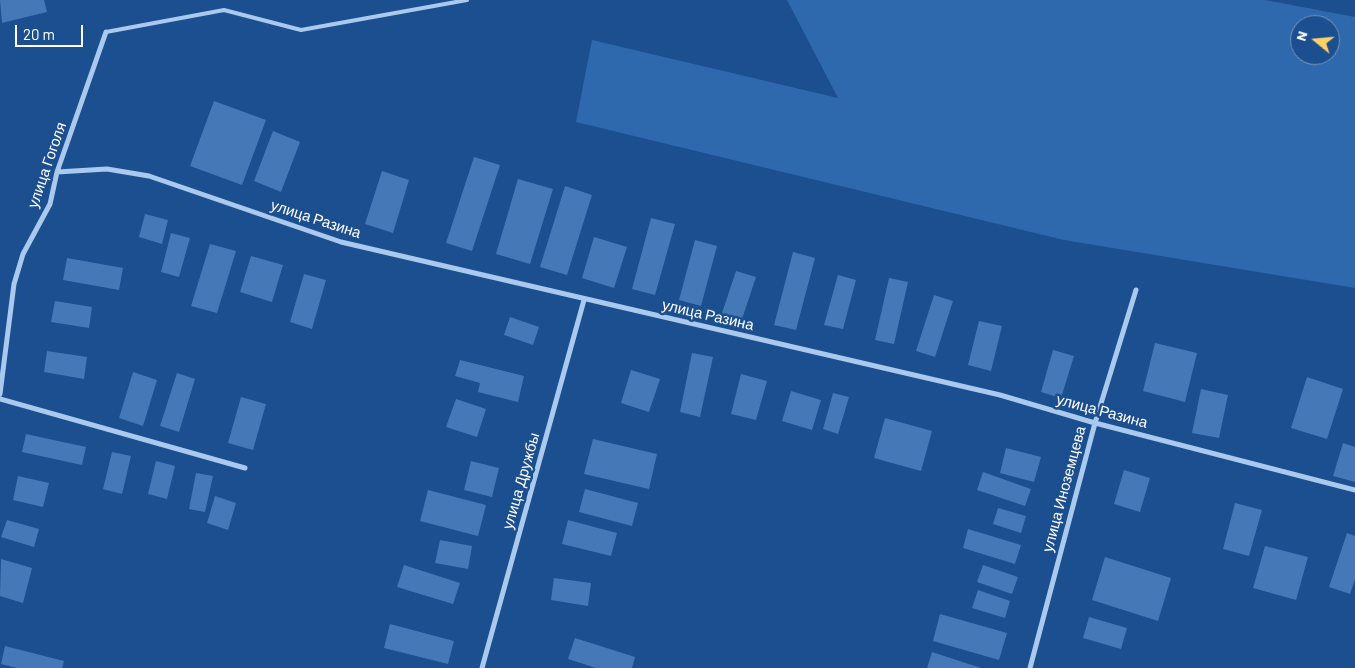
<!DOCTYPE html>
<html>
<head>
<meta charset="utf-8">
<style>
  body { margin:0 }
  #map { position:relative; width:1355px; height:668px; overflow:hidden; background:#1b4f8f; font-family:Barlow,sans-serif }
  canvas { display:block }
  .north { position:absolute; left:1290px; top:15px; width:50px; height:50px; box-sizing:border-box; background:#1b4f8f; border:1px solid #7695bc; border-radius:50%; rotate:287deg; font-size:14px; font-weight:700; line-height:20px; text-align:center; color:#fff }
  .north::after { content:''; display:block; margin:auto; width:18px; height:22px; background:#ffd166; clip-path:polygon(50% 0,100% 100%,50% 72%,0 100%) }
  .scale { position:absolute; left:15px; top:25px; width:68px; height:22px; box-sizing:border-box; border:2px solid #fff; border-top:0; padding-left:6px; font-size:15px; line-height:18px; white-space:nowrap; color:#fff; -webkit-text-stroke:4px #1b4f8f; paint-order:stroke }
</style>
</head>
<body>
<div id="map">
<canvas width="1355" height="668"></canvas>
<div class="north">N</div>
<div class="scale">20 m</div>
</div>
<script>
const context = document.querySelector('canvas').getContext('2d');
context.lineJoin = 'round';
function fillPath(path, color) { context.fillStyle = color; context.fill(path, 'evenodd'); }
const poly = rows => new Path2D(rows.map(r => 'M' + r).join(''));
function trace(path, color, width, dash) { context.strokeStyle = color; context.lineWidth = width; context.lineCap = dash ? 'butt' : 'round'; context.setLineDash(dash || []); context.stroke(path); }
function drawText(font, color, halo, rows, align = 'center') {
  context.font = font + ' Barlow,sans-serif'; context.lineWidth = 5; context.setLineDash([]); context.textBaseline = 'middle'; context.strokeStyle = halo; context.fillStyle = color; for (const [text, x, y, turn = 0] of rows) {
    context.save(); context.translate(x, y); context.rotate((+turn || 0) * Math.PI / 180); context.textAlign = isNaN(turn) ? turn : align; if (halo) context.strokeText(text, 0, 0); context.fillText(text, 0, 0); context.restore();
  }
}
const green = poly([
  [787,0,1265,0,1355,17,1355,288,1064,240,576,122,592,40,838,98],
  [1300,25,1330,25,1330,55,1300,55]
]);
const building = poly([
  [0,0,44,0,47,12,2,23],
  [214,101,266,120,242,185,190,166],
  [273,131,300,142,281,192,254,181],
  [474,157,500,165,472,251,446,243],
  [382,171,409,180,393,233,365,224],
  [518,179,553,189,530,264,496,254],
  [565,186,592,195,567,275,540,267],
  [145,214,168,220,162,244,139,237],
  [651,218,675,224,655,295,632,289],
  [171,233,190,238,179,277,161,272],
  [594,237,627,247,614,288,582,278],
  [695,240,717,246,701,306,679,300],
  [210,244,236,251,217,313,191,306],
  [793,252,815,258,796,330,774,325],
  [251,256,283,265,272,302,240,292],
  [67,258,123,268,119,290,63,280],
  [736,271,756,277,742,319,722,313],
  [304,274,326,280,312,329,290,322],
  [838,275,856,280,843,329,824,325],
  [889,278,908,282,894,344,875,340],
  [934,295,953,301,935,357,916,351],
  [55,301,92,307,89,328,51,322],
  [510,317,539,327,533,345,504,335],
  [979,321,1002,326,991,371,968,365],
  [1155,343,1197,353,1185,402,1143,391],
  [1053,350,1074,356,1061,398,1041,392],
  [47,351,87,357,84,379,44,372],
  [692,353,713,357,700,417,680,412],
  [460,360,524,376,518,402,478,392,480,383,455,376],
  [631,370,660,379,649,412,621,403],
  [133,372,157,380,143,426,119,418],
  [177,373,195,379,179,432,160,426],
  [741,374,767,381,756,420,731,414],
  [1307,377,1343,389,1327,439,1291,428],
  [1201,389,1228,395,1219,438,1192,433],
  [791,391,821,400,812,430,782,421],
  [833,393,849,397,838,434,823,429],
  [241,397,266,404,253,450,228,443],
  [456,399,486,409,477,437,446,427],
  [885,418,932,431,921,471,874,458],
  [26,434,86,447,82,465,22,452],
  [593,439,657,454,649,489,584,474],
  [1343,443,1355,447,1355,482,1333,476],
  [1006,448,1041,457,1034,482,1000,473],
  [112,452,131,456,122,494,103,489],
  [156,461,175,466,167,499,148,494],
  [471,461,499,468,492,497,464,490],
  [1124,470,1150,478,1140,512,1114,504],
  [983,472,1031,489,1025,506,977,490],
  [196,473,213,476,205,512,189,509],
  [18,476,49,483,43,507,13,500],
  [585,489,638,503,632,526,579,512],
  [428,490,486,505,478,536,420,521],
  [215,496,236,503,228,530,207,523],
  [1235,503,1262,510,1249,556,1223,549],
  [998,508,1026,516,1021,533,993,524],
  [7,520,39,529,34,547,1,537],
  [568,520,617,533,611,556,562,544],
  [968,529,1021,545,1015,564,963,548],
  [1347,533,1355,536,1355,579,1350,594,1329,587],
  [440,540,472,546,468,569,435,563],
  [1265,546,1308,557,1296,600,1253,588],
  [1105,557,1171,578,1158,621,1092,600],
  [1,559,32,568,23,603,0,596],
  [404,565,460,583,453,604,397,587],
  [983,565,1018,577,1012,594,977,582],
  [554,578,591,583,588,606,551,600],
  [978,590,1010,601,1005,618,972,608],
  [940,614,1007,633,999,660,933,641],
  [1089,617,1127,628,1121,649,1083,638],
  [390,624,454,641,448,664,384,648],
  [575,638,635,657,632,668,596,668,568,659],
  [5,646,64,661,62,668,17,668,1,664],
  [932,652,981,668,927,668]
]);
const lane = poly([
  [106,32,224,10,301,30,467,0]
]);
const street = poly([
  [57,172,107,169,149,176,341,242,1000,395,1095,423,1355,490],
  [0,394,14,284,23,254,50,204,57,172,106,32],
  [0,399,245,468],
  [482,668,584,300],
  [1030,668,1095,423,1136,290]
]);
const streetNames = [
  ["улица Гоголя",47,165,-71],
  ["улица Разина",316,219,18],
  ["улица Разина",708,315,13],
  ["улица Разина",1102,411,15],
  ["улица Дружбы",521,481,-74],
  ["улица Иноземцева",1064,489,-75]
];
fillPath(green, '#2e69ad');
fillPath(building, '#4478b7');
trace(lane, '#a9c9ee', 4);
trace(street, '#a9c9ee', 5);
drawText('15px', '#fff', '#1b4f8f', streetNames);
</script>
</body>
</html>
